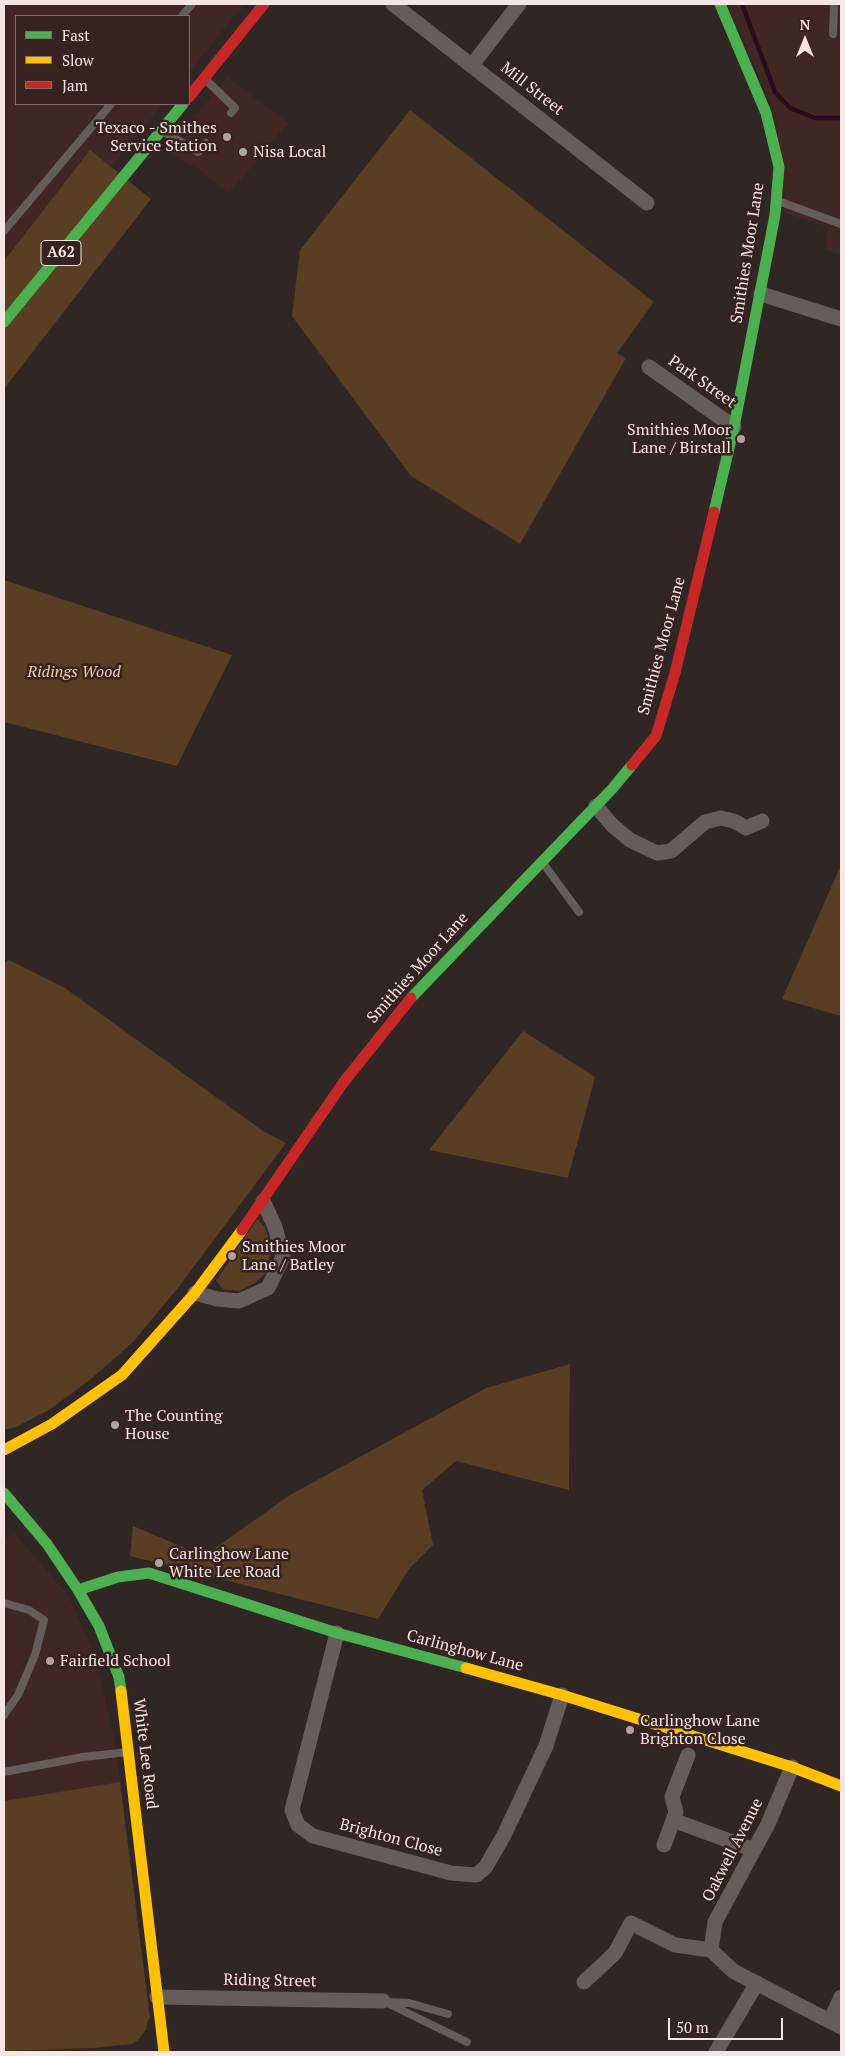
<!DOCTYPE html>
<html>
<head>
<meta charset="utf-8">
<style>
  body { margin:0 }
  #map { position:relative; width:845px; height:2056px; overflow:hidden; background:#302624; font-family:"PT Serif",serif }
  canvas { display:block }
  .frame { position:absolute; inset:0; border:5px solid #f5e6e4; pointer-events:none }
  .legend { position:absolute; left:15px; top:15px; width:175px; height:90px; box-sizing:border-box; background:#36221e; border:1px solid #82706d; margin:0; padding:6px 9px; list-style:none; font-size:15px; color:#f5e6e4 }
  .legend li { display:flex; align-items:center; gap:10px; height:25px }
  .legend b { width:25px; border:1px solid #82706d }
  .north { position:absolute; left:780px; top:15px; width:50px; height:50px; -webkit-text-stroke:4px #36221e; paint-order:stroke; rotate:0deg; font-size:14px; font-weight:700; line-height:20px; text-align:center; color:#f5e6e4 }
  .north::after { content:''; display:block; margin:auto; width:18px; height:22px; background:#f5e6e4; clip-path:polygon(50% 0,100% 100%,50% 72%,0 100%) }
  .scale { position:absolute; left:668px; top:2018px; width:115px; height:22px; box-sizing:border-box; border:2px solid #f5e6e4; border-top:0; padding-left:6px; font-size:15px; line-height:18px; white-space:nowrap; color:#f5e6e4; -webkit-text-stroke:4px #36221e; paint-order:stroke }
</style>
</head>
<body>
<div id="map">
<canvas width="845" height="2056"></canvas>
<div class="frame"></div>
<ul class="legend">
<li><b style="height:6px;background:#4caf50"></b>Fast</li>
<li><b style="height:6px;background:#ffc107"></b>Slow</li>
<li><b style="height:6px;background:#c62828"></b>Jam</li>
</ul>
<div class="north">N</div>
<div class="scale">50 m</div>
</div>
<script>
const context = document.querySelector('canvas').getContext('2d');
context.lineJoin = 'round';
function fillPath(path, color) { context.fillStyle = color; context.fill(path, 'evenodd'); }
const poly = rows => new Path2D(rows.map(r => 'M' + r).join(''));
function trace(path, color, width, dash) { context.strokeStyle = color; context.lineWidth = width; context.lineCap = dash ? 'butt' : 'round'; context.setLineDash(dash || []); context.stroke(path); }
function drawText(font, color, halo, rows, align = 'center') {
  context.font = font + ' "PT Serif",serif'; context.lineWidth = 5; context.setLineDash([]); context.textBaseline = 'middle'; context.strokeStyle = halo; context.fillStyle = color; for (const [text, x, y, turn = 0] of rows) {
    context.save(); context.translate(x, y); context.rotate((+turn || 0) * Math.PI / 180); context.textAlign = isNaN(turn) ? turn : align; if (halo) context.strokeText(text, 0, 0); context.fillText(text, 0, 0); context.restore();
  }
}
const built = poly([
  [4,4,244,4,189,72,189,16,16,16,16,104,163,104,111,167,90,151,4,261],
  [727,4,841,4,841,255,825,249,828,227,787,214,775,111],
  [228,77,288,123,229,194,200,170,166,151],
  [15,1534,68,1595,90,1643,101,1680,113,1734,120,1782,4,1801,4,1538]
]);
const green = poly([
  [410,110,654,302,617,353,626,358,520,544,411,476,292,316,300,250],
  [90,150,151,199,4,389,4,261],
  [4,580,232,655,177,766,4,722],
  [841,865,841,1016,782,999],
  [9,960,65,988,263,1131,286,1143,177,1289,132,1343,91,1379,49,1410,16,1427,4,1430,4,963],
  [523,1031,595,1077,568,1178,429,1150],
  [257,1219,265,1227,271,1246,267,1272,256,1282,240,1291,223,1289,216,1281],
  [570,1364,569,1490,456,1461,422,1490,433,1545,409,1569,378,1619,130,1556,133,1526,204,1556,290,1495,486,1388],
  [120,1782,150,2018,147,2022,146,2030,137,2041,132,2044,93,2048,4,2051,4,1801]
]);
const stream = poly([
  [742,4,775,92,790,108,815,118,841,118]
]);
const lane = poly([
  [182,16,192,4],
  [833,34,834,4],
  [206,80,235,108,231,113],
  [164,132,198,152,206,143],
  [778,201,841,224],
  [4,231,111,104],
  [543,863,579,912],
  [4,1603,29,1610,44,1620,35,1655,18,1695,4,1715],
  [4,1772,83,1757,128,1752],
  [383,2001,467,2042],
  [387,2002,409,2003,448,2014]
]);
const street = poly([
  [393,4,647,203],
  [472,65,519,4],
  [761,294,841,319],
  [649,367,734,427],
  [596,806,612,825,630,840,657,853,671,851,705,822,721,818,734,821,746,828,762,821],
  [195,1293,217,1299,239,1301,268,1288,283,1257,275,1227,263,1201],
  [337,1633,292,1810,298,1825,313,1836,451,1873,476,1875,485,1868,504,1835,546,1746,562,1695],
  [792,1767,768,1824,715,1922,711,1950,733,1971,841,2027],
  [673,1820,754,1850],
  [664,1845,676,1812,672,1797,688,1755],
  [584,1982,615,1953,631,1923,675,1945,711,1950],
  [157,1997,383,2001],
  [830,2021,841,1997],
  [716,2052,757,1983]
]);
const fast = poly([
  [4,322,183,104],
  [714,512,734,427,775,215,779,167,766,113,720,4],
  [411,998,612,789,632,765],
  [4,1493,47,1544,78,1590,99,1626,119,1677,121,1691],
  [78,1590,118,1577,149,1573,337,1633,466,1668]
]);
const slow = poly([
  [4,1450,52,1424,122,1375,195,1293,242,1230],
  [466,1668,562,1695,792,1767,841,1786],
  [121,1691,164,2052]
]);
const jam = poly([
  [189,97,264,4],
  [632,765,656,736,675,673,714,512],
  [242,1230,343,1083,411,998]
]);
const markers = [
  [227,137,5,"#b0a3a1"],
  [243,152,5,"#b0a3a1"],
  [741,439,5,"#b0a3a1"],
  [232,1256,5,"#b0a3a1"],
  [115,1425,5,"#b0a3a1"],
  [159,1563,5,"#b0a3a1"],
  [50,1661,5,"#b0a3a1"],
  [630,1730,5,"#b0a3a1"]
];
const shields = [
  [61,253,40]
];
const shieldNames = [
  ["A62",61,253]
];
const streetNames = [
  ["Mill Street",532,89,38],
  ["Smithies Moor Lane",748,253,-81],
  ["Park Street",702,382,35],
  ["Smithies Moor Lane",662,646,-75],
  ["Smithies Moor Lane",418,968,-48],
  ["Carlinghow Lane",465,1651,15],
  ["White Lee Road",145,1754,83],
  ["Brighton Close",391,1838,15],
  ["Oakwell Avenue",733,1850,-63],
  ["Riding Street",270,1981,1]
];
const poiNames = [
  ["Texaco - Smithes",217,128,"right"],
  ["Service Station",217,146,"right"],
  ["Nisa Local",253,152],
  ["Smithies Moor",731,430,"right"],
  ["Lane / Birstall",731,448,"right"],
  ["Smithies Moor",242,1247],
  ["Lane / Batley",242,1265],
  ["The Counting",125,1416],
  ["House",125,1434],
  ["Carlinghow Lane",169,1554],
  ["White Lee Road",169,1572],
  ["Fairfield School",60,1661],
  ["Carlinghow Lane",640,1721],
  ["Brighton Close",640,1739]
];
const parkNames = [
  ["Ridings Wood",74,672]
];
fillPath(built, '#402723');
fillPath(green, '#593e23');
trace(stream, '#2c0b1b', 4.5);
trace(lane, '#665c5a', 8);
trace(street, '#665c5a', 15);
trace(fast, '#4caf50', 11);
trace(slow, '#ffc107', 11);
trace(jam, '#c62828', 11);
for (const [x, y, r, color] of markers) { const dot = new Path2D(); dot.arc(x, y, r, 0, 2 * Math.PI); context.fillStyle = color; context.fill(dot); trace(dot, '#36221e', 2); }
for (const [x, y, w] of shields) { const box = new Path2D(); box.roundRect(x - w / 2, y - 12.5, w, 25, 4); context.fillStyle = '#36221e'; context.fill(box); trace(box, '#f5e6e4', 1); }
drawText('bold 15px', '#f5e6e4', null, shieldNames);
drawText('16px', '#f5e6e4', '#36221e', streetNames);
drawText('16px', '#f5e6e4', '#36221e', poiNames, 'left');
drawText('italic 16px', '#f9cea3', '#36221e', parkNames);
</script>
</body>
</html>
